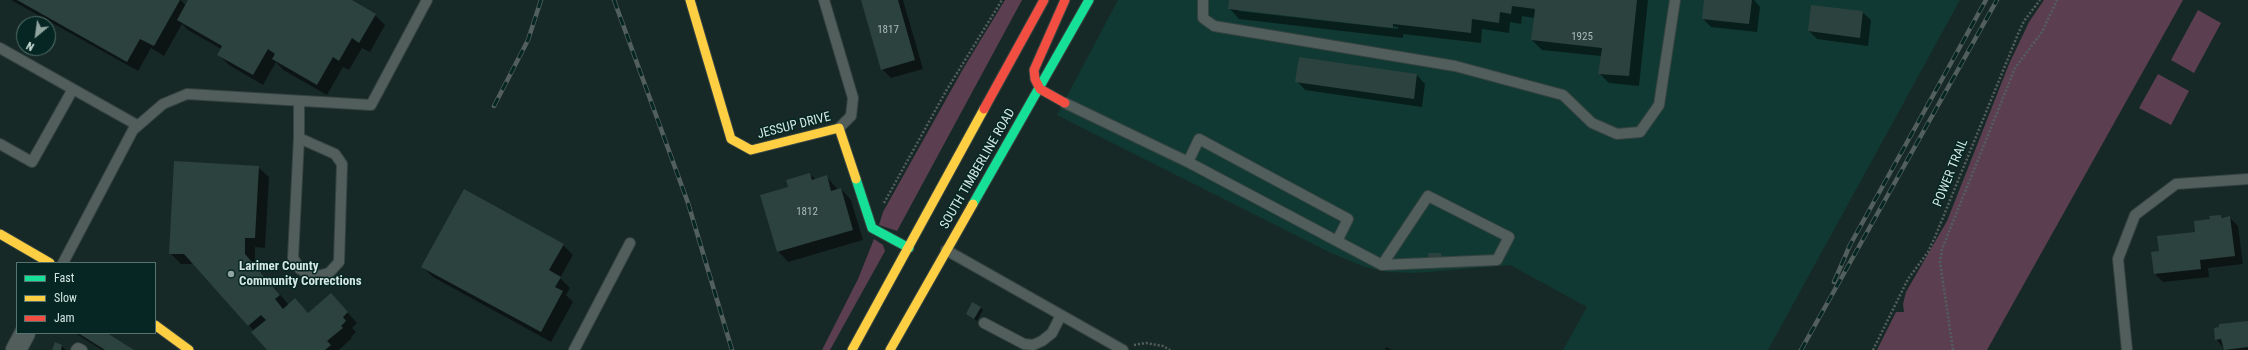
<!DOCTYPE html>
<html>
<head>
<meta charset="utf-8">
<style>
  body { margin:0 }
  #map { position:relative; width:2248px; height:350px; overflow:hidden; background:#172926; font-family:"Roboto Condensed",sans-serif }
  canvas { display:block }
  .legend { position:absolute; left:16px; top:262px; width:140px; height:72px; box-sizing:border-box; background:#052622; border:1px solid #58736f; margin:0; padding:5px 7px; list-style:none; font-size:12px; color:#d4e6e2 }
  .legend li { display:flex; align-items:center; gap:8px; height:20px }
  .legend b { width:20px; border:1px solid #58736f }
  .north { position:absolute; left:16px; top:16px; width:40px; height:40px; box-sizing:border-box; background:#052622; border:1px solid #58736f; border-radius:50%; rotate:209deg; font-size:11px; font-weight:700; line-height:16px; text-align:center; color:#d4e6e2 }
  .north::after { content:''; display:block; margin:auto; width:14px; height:18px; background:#92a4a0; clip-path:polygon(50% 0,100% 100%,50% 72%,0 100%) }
</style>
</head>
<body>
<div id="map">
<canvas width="2248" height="350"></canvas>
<ul class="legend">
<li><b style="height:5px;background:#16e098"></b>Fast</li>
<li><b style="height:5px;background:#ffcf43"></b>Slow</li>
<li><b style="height:5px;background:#f24e42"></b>Jam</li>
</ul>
<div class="north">N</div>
</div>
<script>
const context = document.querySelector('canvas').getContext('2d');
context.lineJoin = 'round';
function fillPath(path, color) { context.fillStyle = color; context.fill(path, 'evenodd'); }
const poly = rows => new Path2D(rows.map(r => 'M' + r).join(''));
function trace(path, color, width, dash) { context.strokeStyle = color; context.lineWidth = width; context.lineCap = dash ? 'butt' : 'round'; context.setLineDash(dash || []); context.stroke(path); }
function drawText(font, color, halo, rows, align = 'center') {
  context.font = font + ' "Roboto Condensed",sans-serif'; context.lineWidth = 3; context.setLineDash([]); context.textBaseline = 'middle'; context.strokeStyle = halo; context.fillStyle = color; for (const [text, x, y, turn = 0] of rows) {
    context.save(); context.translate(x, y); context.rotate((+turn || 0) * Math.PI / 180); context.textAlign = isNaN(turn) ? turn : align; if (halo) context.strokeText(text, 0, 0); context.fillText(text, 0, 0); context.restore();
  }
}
const built = poly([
  [1118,0,1960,0,1768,350,1563,350,1587,307,1510,265,1416,273,1387,272,1365,267,1329,252,1057,115]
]);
const green = poly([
  [1005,0,1022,0,897,231,879,225,883,212,963,69],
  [2044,0,2183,0,1987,350,1877,350,1896,312,1904,312,1903,304,1906,292,1947,221,2009,64,2029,22],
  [2198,10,2221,23,2194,73,2171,60],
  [2158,74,2189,91,2171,125,2139,108],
  [874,239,883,245,885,251,830,350,822,350,858,279]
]);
const shadow = poly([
  [11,0,181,0,186,6,189,0,350,0,375,15,385,25,370,52,362,48,349,70,343,67,327,95,283,70,276,62,263,85,229,65,218,54,221,49,188,30,182,24,164,56,151,48,138,71],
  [862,0,903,0,923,69,891,78,882,69],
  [1230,0,1648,0,1639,86,1609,83,1599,73,1601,56,1542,50,1532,40,1535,18,1522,16,1521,24,1510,22,1509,33,1482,29,1481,43,1403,34,1403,38,1239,19,1229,8],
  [1239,9,1398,27,1398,29,1239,11],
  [1705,0,1754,0,1760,7,1757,32,1711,27,1703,19],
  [1862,12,1871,20,1868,46,1817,39,1809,31],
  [1417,75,1425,84,1422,107,1305,90,1297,81],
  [258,167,269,177,265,248,255,247,255,265,289,305,295,300,309,314,341,305,357,323,352,328,356,332,351,337,352,338,339,350,268,350,254,331,194,264,181,264,170,253],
  [810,174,816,180,827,177,838,190,841,189,851,200,863,240,788,262,778,251,790,187],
  [2221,216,2224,218,2230,218,2238,226,2243,264,2208,268,2209,277,2163,282,2155,274,2160,252,2197,233,2211,220],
  [563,245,573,255,560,278,570,288,566,295,573,302,551,342,433,277,422,266],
  [980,307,983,310,977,321,967,314],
  [2248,322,2248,350,2225,350,2216,339],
  [75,333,105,333,132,350,102,350],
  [62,346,66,350,53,350],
  [1386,347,1392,350,1385,350]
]);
const building = poly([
  [17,0,180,0,154,46,140,39,127,62],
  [188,0,352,0,376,14,359,43,352,38,339,61,333,57,317,85,272,59,275,54,268,49,253,75,217,55,222,46,177,20],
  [861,0,898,0,915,60,881,70],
  [1229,0,1637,0,1629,76,1598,74,1602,48,1531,40,1535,9,1512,6,1511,14,1500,12,1499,23,1472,19,1471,33,1393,24,1393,28,1228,9],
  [1704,0,1752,0,1749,24,1702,19],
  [1811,5,1863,11,1860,38,1808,31],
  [1299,57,1417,74,1414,99,1295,82],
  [174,161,259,166,255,238,245,238,245,254,280,295,275,299,283,309,295,298,308,313,331,293,348,312,343,317,346,321,341,326,343,328,327,341,331,345,325,350,267,350,251,332,266,320,261,315,248,326,184,254,169,254],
  [810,173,812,180,827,175,831,191,841,188,853,230,777,252,760,195,788,187,786,180],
  [464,189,564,244,549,270,561,277,555,287,563,291,541,332,421,267],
  [2221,215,2222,218,2230,216,2235,256,2200,260,2201,269,2154,274,2151,252,2159,251,2157,236,2195,232,2194,221,2210,219,2209,216],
  [1428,253,1441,253,1442,259,1429,260],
  [972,302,981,307,974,319,966,314],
  [2248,321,2248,347,2224,350,2221,339,2215,340,2214,328,2219,327,2219,324],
  [78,333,107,333,134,350,105,350],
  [55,342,62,345,61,350,52,350]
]);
const path = poly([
  [884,203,946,91,1002,0],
  [1134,345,1146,343,1163,346,1170,350],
  [1873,350,1908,279,1928,252,1935,237,2018,34,2024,21,2040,0],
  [1953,350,1940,262,1942,249,2015,68,2042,32,2057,0]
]);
const lane = poly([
  [824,0,853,98,851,116,839,128],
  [1203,0,1203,18,1214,26,1455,66,1563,95,1592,123,1617,134,1640,132,1659,105,1675,0],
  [0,48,137,125],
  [299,101,299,138,293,258,300,269,314,277,329,273,339,262,342,164,335,154,299,138],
  [1065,103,1188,162,1382,265,1497,260,1509,237,1428,196,1382,265],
  [0,144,32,162,73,89],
  [1188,162,1199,139,1348,219,1337,241],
  [946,250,1123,350],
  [63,263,133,130,163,104,187,94,371,105,427,0],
  [984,323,1024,344,1033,345,1042,341,1052,333,1061,315],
  [76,350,78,348,82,350],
  [574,350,630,243],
  [2127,350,2118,259,2135,215,2176,184,2248,179]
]);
const street = poly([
  [16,350,25,333]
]);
const fast = poly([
  [856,179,872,228,909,248],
  [973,204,1089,0]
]);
const slow = poly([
  [690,0,731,139,751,150,839,128,856,179],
  [0,234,50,263],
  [155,325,189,350],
  [852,350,984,109],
  [890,350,973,204]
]);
const jam = poly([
  [1065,0,1034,70,1035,79,1040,89,1065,103],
  [984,109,1044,0]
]);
const rail = poly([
  [614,0,688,203,732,350],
  [494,106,528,40,541,0],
  [1834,282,1850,245,1986,0],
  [1801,350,1997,0]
]);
const markers = [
  [231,274,4,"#92a4a0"]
];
const numberNames = [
  ["1817",888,30],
  ["1925",1582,37],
  ["1812",807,212]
];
const streetNames = [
  ["JESSUP DRIVE",794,126,-14],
  ["SOUTH TIMBERLINE ROAD",978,169,-60],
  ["POWER TRAIL",1951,173,-68]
];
const poiNames = [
  ["Larimer County",239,267],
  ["Community Corrections",239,282]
];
fillPath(built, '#103933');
fillPath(green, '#5b3f51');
fillPath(shadow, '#0007');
fillPath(building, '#2c423e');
trace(lane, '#364441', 12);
trace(street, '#364441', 22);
trace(fast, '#364441', 11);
trace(slow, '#364441', 11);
trace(jam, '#364441', 11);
trace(path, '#535f5d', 2.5, [2, 2]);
trace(lane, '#525e5c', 10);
trace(street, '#525e5c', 20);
trace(fast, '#16e098', 9);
trace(slow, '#ffcf43', 9);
trace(jam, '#f24e42', 9);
trace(rail, '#525f5c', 4.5);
trace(rail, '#052622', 3, [9]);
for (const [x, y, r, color] of markers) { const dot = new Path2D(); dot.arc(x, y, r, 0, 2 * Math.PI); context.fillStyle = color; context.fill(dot); trace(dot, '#052622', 1.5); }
drawText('11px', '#aabdb9', null, numberNames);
drawText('13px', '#d4e6e2', '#052622', streetNames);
drawText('bold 13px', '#d4e6e2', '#052622', poiNames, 'left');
</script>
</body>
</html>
